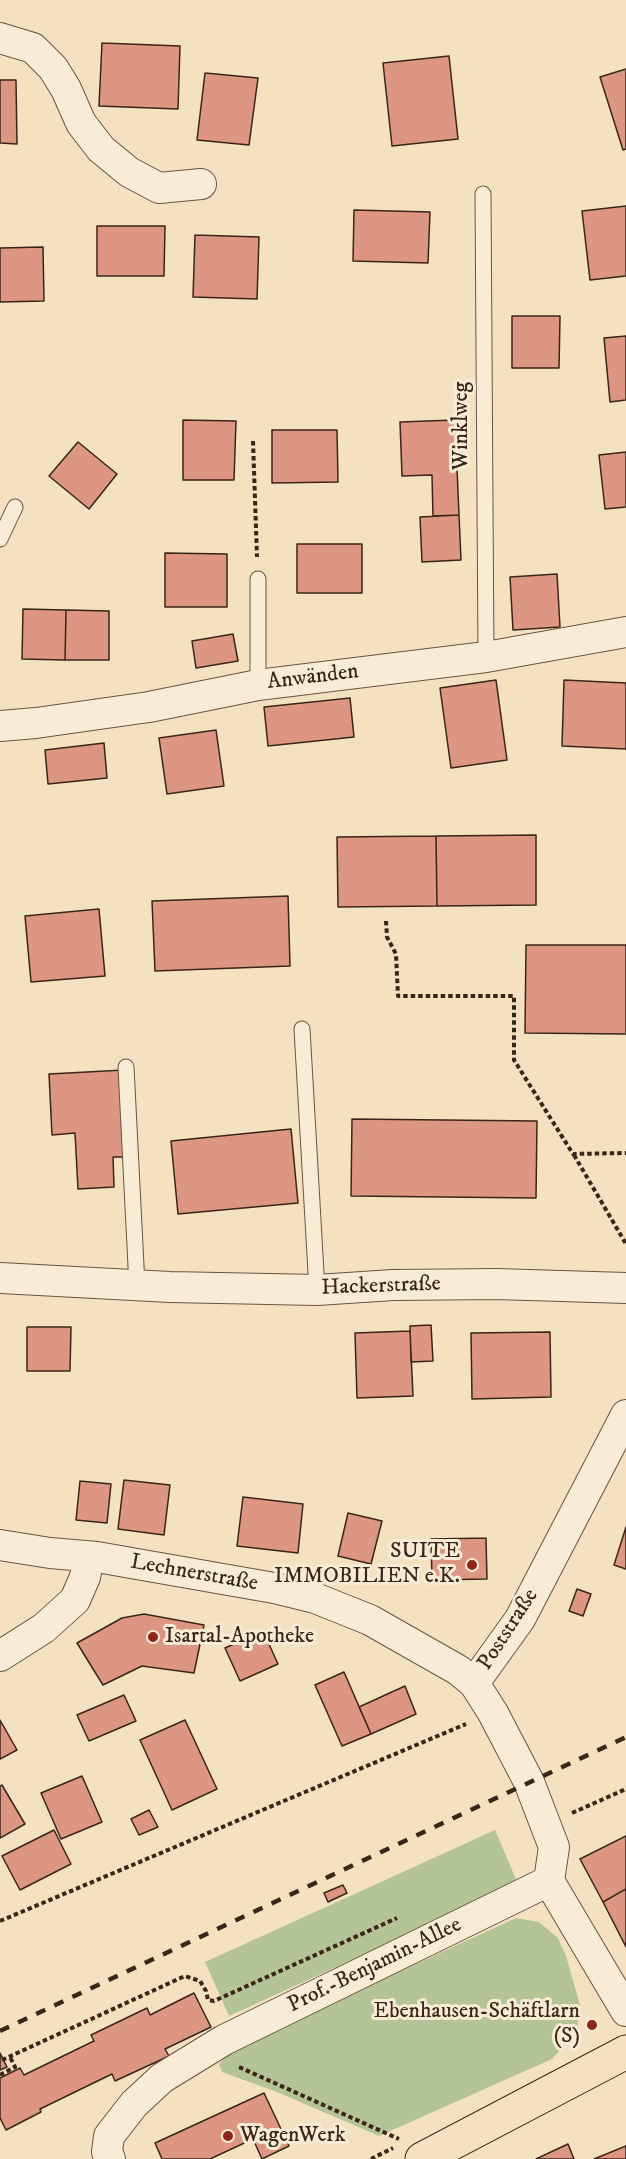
<!DOCTYPE html>
<html>
<head>
<meta charset="utf-8">
<style>
  body { margin:0 }
  canvas { display:block; background:#f4e1c0 }
</style>
</head>
<body>
<canvas width="626" height="2159"></canvas>
<script>
const context = document.querySelector('canvas').getContext('2d');
context.lineJoin = 'round';
function fillPath(path, color) { context.fillStyle = color; context.fill(path, 'evenodd'); }
const poly = rows => new Path2D(rows.map(r => 'M' + r).join(''));
function trace(path, color, width, dash) { context.strokeStyle = color; context.lineWidth = width; context.lineCap = dash ? 'butt' : 'round'; context.setLineDash(dash || []); context.stroke(path); }
function drawText(font, color, halo, rows, align = 'center') {
  context.font = font + ' "IM FELL DW Pica",serif'; context.lineWidth = 6; context.setLineDash([]); context.textBaseline = 'middle'; context.strokeStyle = halo; context.fillStyle = color; for (const [text, x, y, turn = 0] of rows) {
    context.save(); context.translate(x, y); context.rotate((+turn || 0) * Math.PI / 180); context.textAlign = isNaN(turn) ? turn : align; if (halo) context.strokeText(text, 0, 0); context.fillText(text, 0, 0); context.restore();
  }
}
const green = poly([
  [495,1830,518,1884,229,2016,205,1962],
  [516,1918,539,1922,558,1938,566,1956,580,2005,577,2031,552,2059,379,2136,277,2092,222,2072,219,2064,237,2046]
]);
const building = poly([
  [102,43,180,46,178,109,99,106,102,43],
  [449,56,458,139,392,146,383,63,449,56],
  [626,69,626,149,623,150,600,77,626,69],
  [205,73,258,78,249,145,197,140,205,73],
  [0,80,16,80,17,144,0,143,0,80],
  [626,206,626,276,590,280,582,211,626,206],
  [354,210,430,212,428,263,353,261,354,210],
  [97,226,165,226,164,276,97,276,97,226],
  [195,235,259,237,257,299,193,297,195,235],
  [43,247,44,301,0,302,0,248,43,247],
  [512,316,560,316,559,368,512,368,512,316],
  [626,336,626,400,610,402,604,338,626,336],
  [183,420,236,421,234,480,183,480,183,420],
  [455,420,459,515,433,516,432,475,402,476,400,422,455,420],
  [272,430,337,430,338,482,272,483,272,430],
  [78,442,117,474,89,509,49,476,78,442],
  [626,452,626,507,605,509,599,455,626,452],
  [459,515,461,560,422,562,420,517,459,515],
  [297,544,362,544,362,593,297,593,297,544],
  [165,553,227,554,227,607,165,607,165,553],
  [557,574,560,627,513,630,510,577,557,574],
  [23,609,66,610,65,660,22,659,23,609],
  [66,610,109,611,109,660,65,660,66,610],
  [233,634,238,661,196,668,192,641,233,634],
  [496,680,507,760,451,768,440,688,496,680],
  [564,680,626,683,626,749,562,746,564,680],
  [350,698,354,737,268,746,264,707,350,698],
  [216,730,224,786,167,794,159,738,216,730],
  [104,743,107,778,48,784,45,750,104,743],
  [536,835,536,905,437,906,436,836,536,835],
  [436,836,437,906,338,907,337,837,436,836],
  [288,896,290,966,155,971,152,901,288,896],
  [99,909,105,976,31,982,25,916,99,909],
  [526,945,626,945,626,1034,525,1033,526,945],
  [124,1070,128,1157,113,1157,114,1187,78,1189,75,1133,52,1135,49,1074,124,1070],
  [352,1119,537,1121,536,1198,351,1196,352,1119],
  [291,1129,298,1203,178,1214,171,1141,291,1129],
  [431,1325,433,1361,411,1362,410,1326,431,1325],
  [27,1327,71,1327,70,1371,27,1371,27,1327],
  [410,1331,413,1396,357,1398,355,1333,410,1331],
  [550,1332,551,1397,472,1399,471,1333,550,1332],
  [124,1480,170,1485,164,1535,118,1529,124,1480],
  [80,1481,111,1484,107,1523,76,1520,80,1481],
  [243,1497,303,1504,298,1553,237,1546,243,1497],
  [348,1513,382,1521,371,1564,338,1556,348,1513],
  [626,1527,626,1569,614,1565,626,1527],
  [486,1538,487,1579,432,1580,431,1539,486,1538],
  [577,1589,591,1594,583,1616,569,1611,577,1589],
  [144,1614,204,1625,194,1673,142,1666,103,1685,77,1643,122,1618,144,1614],
  [263,1631,278,1664,240,1681,225,1648,263,1631],
  [344,1672,371,1734,342,1746,315,1685,344,1672],
  [405,1686,416,1714,371,1734,359,1707,405,1686],
  [124,1695,136,1721,89,1741,77,1715,124,1695],
  [0,1720,17,1750,0,1759,0,1720],
  [185,1720,217,1789,172,1810,140,1740,185,1720],
  [82,1776,102,1822,61,1839,41,1793,82,1776],
  [2,1785,25,1824,0,1838,0,1786,2,1785],
  [149,1810,158,1827,139,1835,131,1819,149,1810],
  [54,1830,71,1864,20,1890,2,1856,54,1830],
  [626,1836,626,1889,603,1902,580,1859,626,1836],
  [343,1885,347,1893,328,1902,324,1893,343,1885],
  [626,1889,626,1947,603,1902,626,1889],
  [194,1993,211,2027,165,2049,169,2056,115,2081,112,2074,40,2109,41,2112,6,2130,0,2118,0,2078,20,2068,24,2075,94,2041,91,2035,147,2008,150,2015,194,1993],
  [0,2053,7,2067,0,2070,0,2053],
  [264,2093,289,2146,262,2159,253,2139,210,2159,162,2159,155,2143,264,2093],
  [568,2144,574,2159,536,2159,568,2144],
  [626,2146,626,2159,594,2159,626,2146]
]);
const path = poly([
  [253,441,257,557],
  [386,921,387,937,396,954,398,996,514,996,514,1060,573,1154,626,1153],
  [574,1155,626,1244],
  [572,1813,626,1789],
  [0,1921,466,1724],
  [2,2060,185,1976,200,1981,206,1991,208,2000,214,2001,397,1918],
  [239,2067,399,2139],
  [0,2075,15,2067,10,2057],
  [371,2159,393,2148]
]);
const lane = poly([
  [483,194,486,657],
  [0,539,15,507],
  [258,685,258,579],
  [302,1029,317,1290],
  [126,1067,137,1286]
]);
const street = poly([
  [0,38,33,48,53,68,66,89,81,123,101,149,129,172,159,188,201,184],
  [0,726,36,723,149,707,258,685,486,657,626,632],
  [0,1278,170,1287,317,1290,393,1285,496,1284,626,1288],
  [0,1545,50,1553,97,1557,274,1588,315,1598,370,1620,458,1670,474,1683,493,1713,529,1782,554,1847,549,1881],
  [0,1656,44,1628,75,1600,85,1577,89,1557],
  [474,1683,520,1619,626,1415],
  [549,1881,626,2011],
  [110,2159,107,2152,109,2136,134,2104,162,2078,224,2040,549,1881]
]);
const primary = poly([
  [422,2159,626,2052]
]);
const rail = poly([
  [0,2031,626,1737]
]);
const markers = [
  [472,1565,6,"#8f2418"],
  [153,1637,6,"#8f2418"],
  [592,2025,6,"#8f2418"],
  [228,2136,6,"#8f2418"]
];
const streetNames = [
  ["Winklweg",462,426,-90],
  ["Anwänden",313,678,-7],
  ["Hackerstraße",381,1287,-2],
  ["Lechnerstraße",194,1574,10],
  ["Poststraße",509,1630,-57],
  ["Prof.-Benjamin-Allee",375,1966,-26]
];
const poiNames = [
  ["SUITE",460,1552],
  ["IMMOBILIEN e.K.",460,1577],
  ["Isartal-Apotheke",165,1637,"left"],
  ["Ebenhausen-Schäftlarn",580,2012],
  ["(S)",580,2037],
  ["WagenWerk",240,2136,"left"]
];
fillPath(green, '#b5c497');
fillPath(building, '#dc9682');
trace(building, '#3b2518', 1.5);
trace(lane, '#695442', 17);
trace(street, '#695442', 32);
trace(primary, '#3b2518', 35);
trace(path, '#3b2518', 4, [4.5, 3]);
trace(lane, '#f8ecd6', 15);
trace(street, '#f8ecd6', 30);
trace(primary, '#f4e1c0', 33);
trace(rail, '#3b2518', 4.5, [10, 10]);
for (const [x, y, r, color] of markers) { const dot = new Path2D(); dot.arc(x, y, r, 0, 2 * Math.PI); context.fillStyle = color; context.fill(dot); trace(dot, '#f8ecd6', 2); }
drawText('22px', '#3b2518', '#f8ecd6', streetNames);
drawText('22px', '#3b2518', '#f8ecd6', poiNames, 'right');
</script>
</body>
</html>
